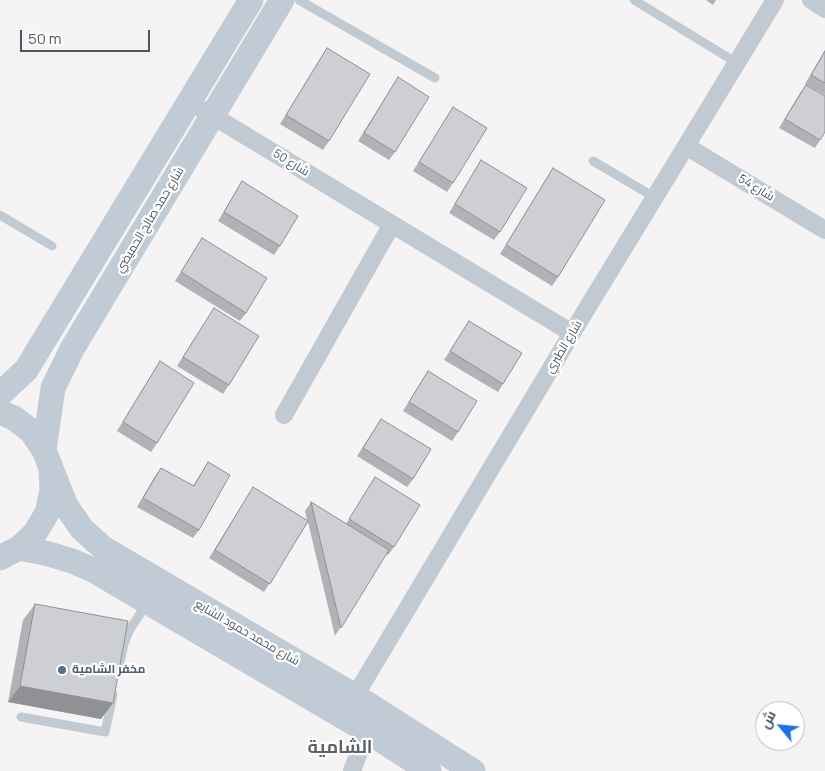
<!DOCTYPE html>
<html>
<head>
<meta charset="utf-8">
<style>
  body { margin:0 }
  #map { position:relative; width:825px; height:771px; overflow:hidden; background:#f5f3f3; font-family:Manrope,Cairo,sans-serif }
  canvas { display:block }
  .north { position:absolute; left:755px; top:701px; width:50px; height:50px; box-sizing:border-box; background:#fff; border:1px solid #b7bbc0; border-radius:50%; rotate:298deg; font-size:14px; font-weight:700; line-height:20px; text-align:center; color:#4a5661 }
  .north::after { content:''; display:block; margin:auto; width:18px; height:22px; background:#1a73e8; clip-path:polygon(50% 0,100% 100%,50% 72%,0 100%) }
  .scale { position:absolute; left:20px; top:30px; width:130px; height:22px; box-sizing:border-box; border:2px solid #4a5661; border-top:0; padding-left:6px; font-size:15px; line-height:18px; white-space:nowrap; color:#4a5661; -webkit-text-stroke:4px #fff; paint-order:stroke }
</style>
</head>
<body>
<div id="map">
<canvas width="825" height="771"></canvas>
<div class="north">ش</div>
<div class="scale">50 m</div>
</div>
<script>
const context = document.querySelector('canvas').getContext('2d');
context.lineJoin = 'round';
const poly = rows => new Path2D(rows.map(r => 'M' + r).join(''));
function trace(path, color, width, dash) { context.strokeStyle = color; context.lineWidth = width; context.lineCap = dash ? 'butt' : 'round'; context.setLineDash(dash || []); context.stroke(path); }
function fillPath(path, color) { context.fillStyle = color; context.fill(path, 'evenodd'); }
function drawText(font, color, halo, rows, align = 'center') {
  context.font = font + ' Manrope,Cairo,sans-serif'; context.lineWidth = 4.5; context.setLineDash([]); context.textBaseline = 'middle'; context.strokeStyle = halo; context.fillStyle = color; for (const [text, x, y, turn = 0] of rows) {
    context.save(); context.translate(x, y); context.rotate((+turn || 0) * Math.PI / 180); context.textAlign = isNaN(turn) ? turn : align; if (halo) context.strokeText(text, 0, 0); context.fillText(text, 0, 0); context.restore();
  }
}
const lane = poly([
  [299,0,435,78],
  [634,0,737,63],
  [593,161,654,197],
  [0,215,52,246],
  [120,663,124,644,129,631,147,603],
  [21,717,105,732,113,695]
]);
const street = poly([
  [811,0,825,9],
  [203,110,572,333],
  [686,146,825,230],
  [284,415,392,224],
  [355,696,572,333,775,0],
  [352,771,367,731]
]);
const secondary = poly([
  [0,394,26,370,251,0],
  [0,412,14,418,31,431,44,450,51,468,52,491,47,513,35,533,19,548,0,558],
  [44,450,53,388,72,349,282,0],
  [51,468,66,506,82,529,103,548,355,696,473,771],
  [19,548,49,554,72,561,93,570,367,731,429,771]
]);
const wall = poly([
  [706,0,716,0,713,5],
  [327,48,329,141,323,150,280,124],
  [825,50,825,95,805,84],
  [398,77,395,152,389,160,358,141],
  [806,85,820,140,815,148,779,128,800,93],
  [453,107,453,183,447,192,413,171],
  [481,160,500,232,494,240,449,213],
  [553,168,558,277,552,286,500,254],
  [242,181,280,246,274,255,218,221],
  [202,238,246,313,240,321,175,281],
  [214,308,229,385,223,394,177,366],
  [469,321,503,384,498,392,444,360],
  [160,361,157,443,151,452,117,431],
  [428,371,458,432,452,441,403,411],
  [381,419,413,479,407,487,357,456],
  [208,462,199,530,193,538,137,507,155,476,161,468,193,486],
  [375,477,394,547,388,555,386,554,335,636,308,522,264,592,209,558,253,487,307,520,305,511,311,502,346,524],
  [35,604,101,719,8,702,23,620]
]);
const shadedWall = poly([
  [20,686,113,703,101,719,8,702]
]);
const building = poly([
  [327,48,370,74,329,141,286,115,327,48],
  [825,51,825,83,811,75,825,51],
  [398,77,429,97,395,152,364,133,398,77],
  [806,85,825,96,825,132,820,140,785,119,806,85],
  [453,107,487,128,453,183,419,162,453,107],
  [481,160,527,188,500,232,455,204,481,160],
  [553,168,605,200,558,277,506,245,553,168],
  [242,181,298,216,280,246,224,212,242,181],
  [202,238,267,278,246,313,181,272,202,238],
  [214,308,259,336,229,385,183,357,214,308],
  [469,321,522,353,503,384,450,351,469,321],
  [160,361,194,383,157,443,123,422,160,361],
  [428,371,477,401,458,432,409,402,428,371],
  [381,419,431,449,413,479,363,448,381,419],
  [208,462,230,475,199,530,143,498,161,468,194,486,208,462],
  [375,477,420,505,394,547,349,519,375,477],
  [253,487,308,521,270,584,215,550,253,487],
  [311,502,389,550,341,628,311,502],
  [35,604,128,621,113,703,20,686,35,604]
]);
const markers = [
  [62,670,5,"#5c6f8a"]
];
const streetNames = [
  ["شارع 50",291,163,31],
  ["شارع 54",756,188,31],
  ["شارع حمد صالح الحميضي",150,220,-59],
  ["شارع الطبري",564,347,-59],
  ["شارع محمد حمود الشايع",247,633,30]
];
const serviceNames = [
  ["مخفر الشامية",72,670]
];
const districtNames = [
  ["الشامية",340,748]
];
trace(lane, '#c1cad2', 9);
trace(street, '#c1cad2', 18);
trace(secondary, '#c1cbd6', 25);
fillPath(wall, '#b0b2b7');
fillPath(shadedWall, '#909195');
fillPath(building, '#cdcfd5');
trace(building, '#909195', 1);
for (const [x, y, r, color] of markers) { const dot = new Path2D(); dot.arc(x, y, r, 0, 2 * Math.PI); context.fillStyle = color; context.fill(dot); trace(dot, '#fff', 2); }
drawText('12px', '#4a5661', '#fff', streetNames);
drawText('bold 12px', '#4e5e75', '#fff', serviceNames, 'left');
drawText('bold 18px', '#5f6368', '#fff', districtNames);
</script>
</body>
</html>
